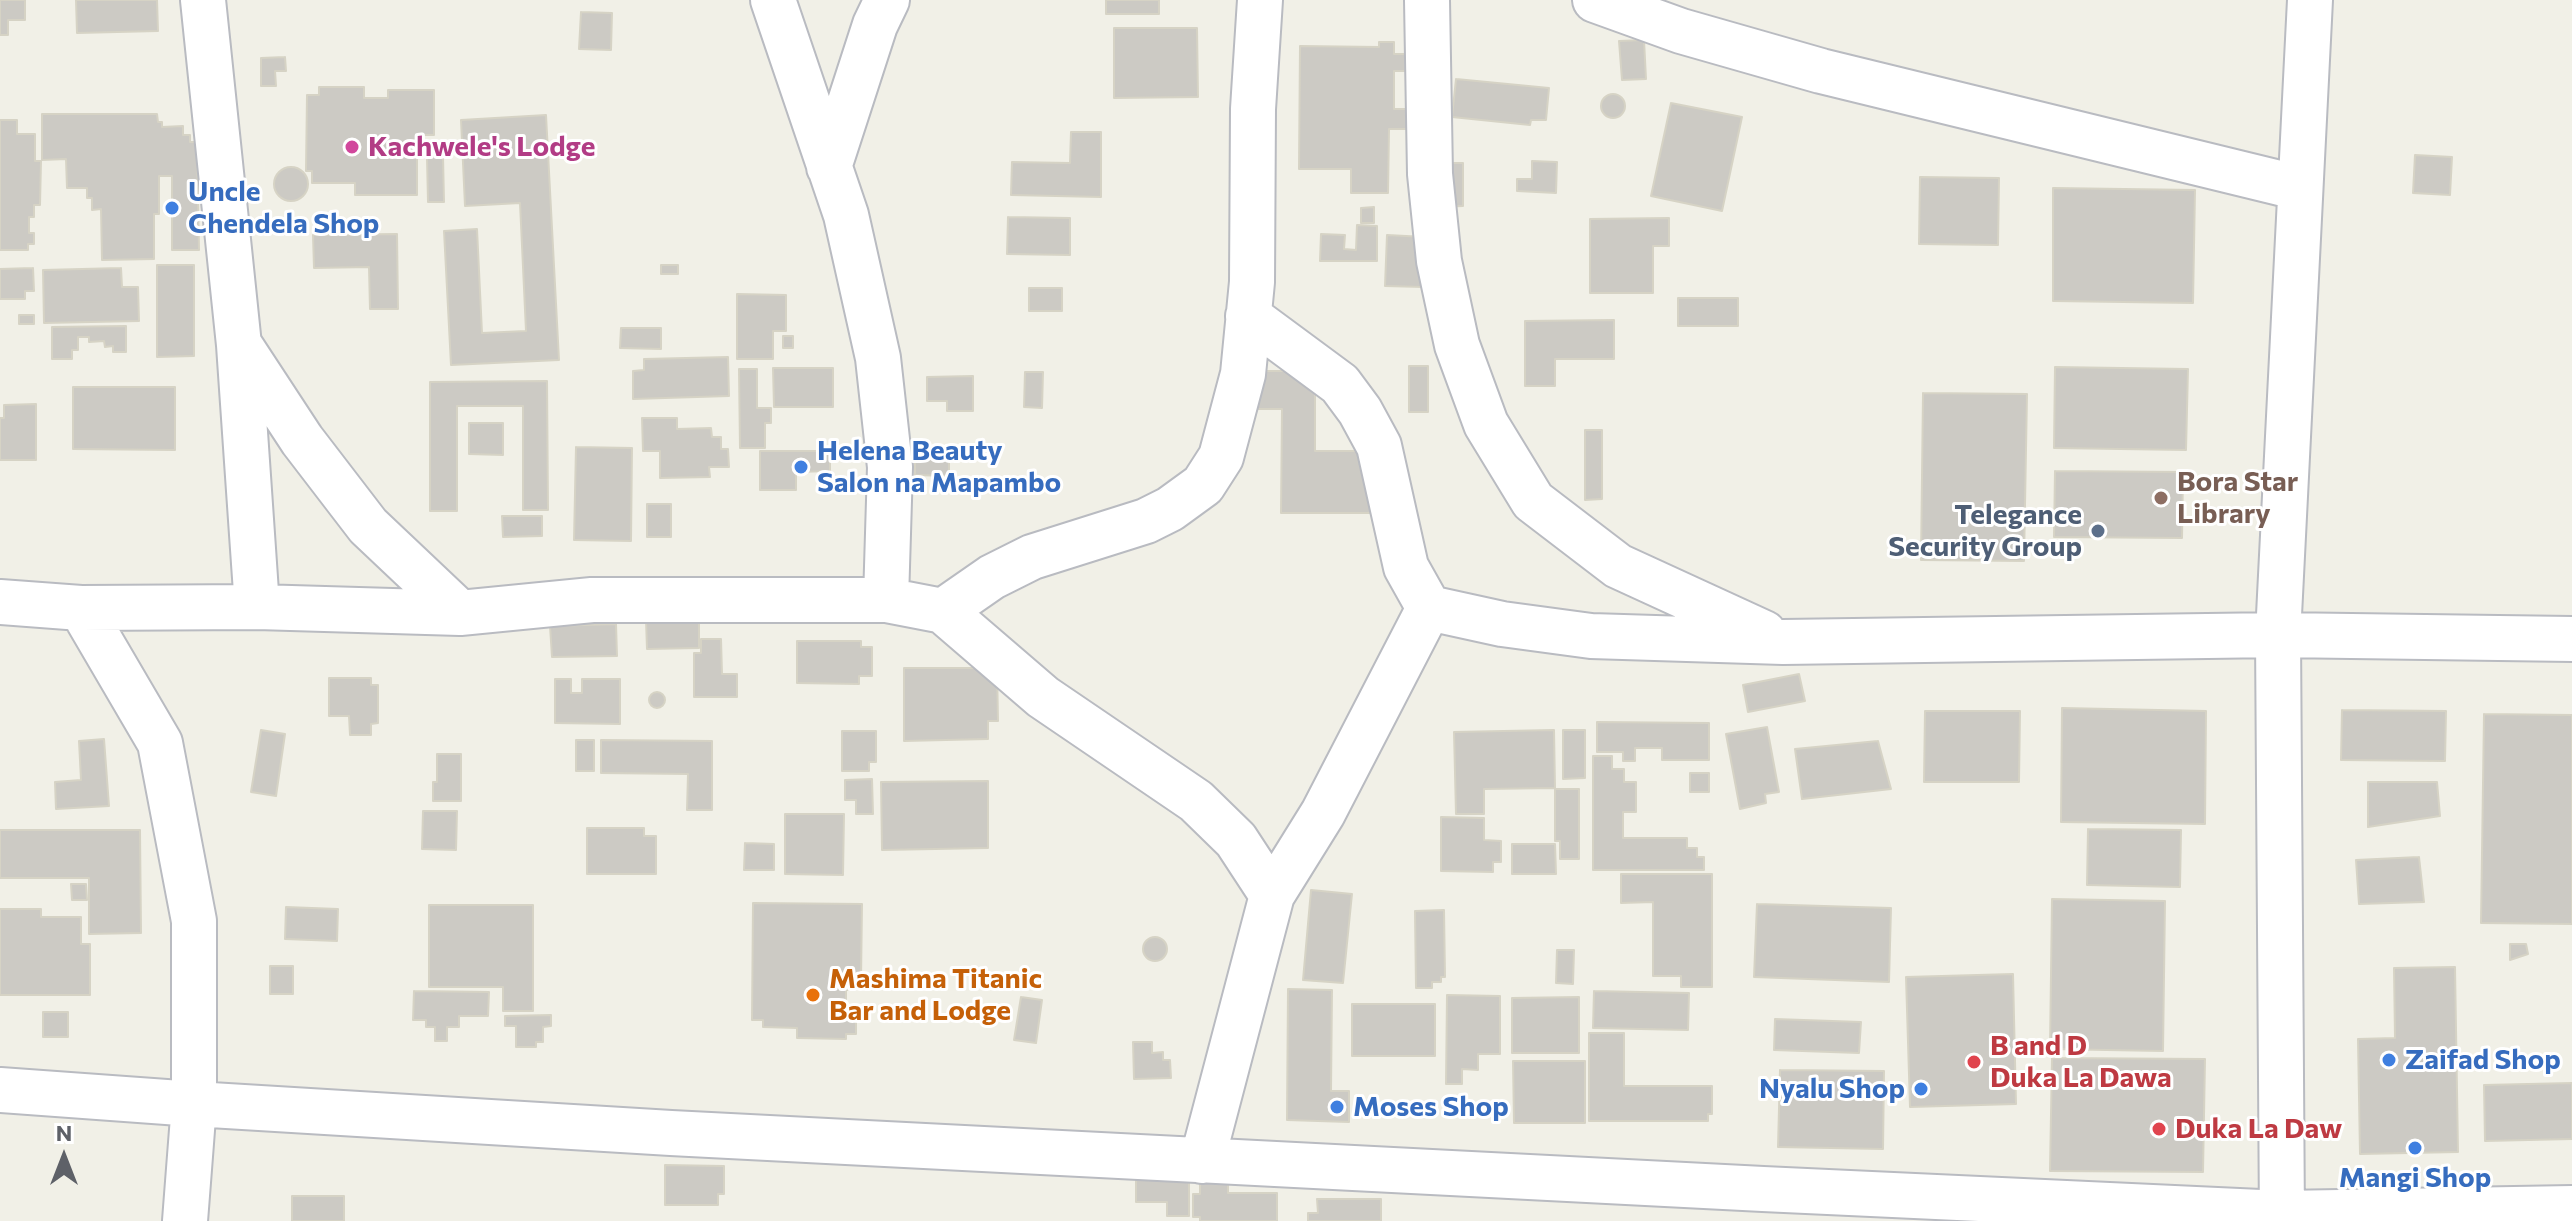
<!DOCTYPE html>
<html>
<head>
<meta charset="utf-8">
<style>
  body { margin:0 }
  #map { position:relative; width:2572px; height:1221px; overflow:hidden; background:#f1f0e7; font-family:Commissioner,sans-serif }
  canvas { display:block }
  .north { position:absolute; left:24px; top:1117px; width:80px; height:80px; -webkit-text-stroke:6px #fff; paint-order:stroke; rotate:0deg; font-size:22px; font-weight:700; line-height:32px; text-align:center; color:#5e6168 }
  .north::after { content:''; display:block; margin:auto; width:28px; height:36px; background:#5e6168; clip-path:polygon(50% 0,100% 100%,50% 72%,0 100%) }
</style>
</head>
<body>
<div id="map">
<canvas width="2572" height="1221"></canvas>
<div class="north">N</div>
</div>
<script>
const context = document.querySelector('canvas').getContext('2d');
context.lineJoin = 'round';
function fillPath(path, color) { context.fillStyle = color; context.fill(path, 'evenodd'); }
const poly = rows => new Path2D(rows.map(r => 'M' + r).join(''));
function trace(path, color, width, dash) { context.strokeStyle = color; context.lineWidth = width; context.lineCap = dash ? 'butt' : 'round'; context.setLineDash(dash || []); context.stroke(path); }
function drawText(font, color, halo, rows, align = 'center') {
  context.font = font + ' Commissioner,sans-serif'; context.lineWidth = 6; context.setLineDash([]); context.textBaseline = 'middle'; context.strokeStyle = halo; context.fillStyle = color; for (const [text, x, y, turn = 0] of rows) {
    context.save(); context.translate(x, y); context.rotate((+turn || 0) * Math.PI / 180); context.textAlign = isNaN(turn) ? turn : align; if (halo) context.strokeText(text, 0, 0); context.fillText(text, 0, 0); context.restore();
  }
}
const building = poly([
  [0,0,25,0,25,20,8,20,8,35,0,35,0,0],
  [76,0,157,0,158,31,77,33,76,0],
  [1106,0,1159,0,1159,14,1106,14,1106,0],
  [581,12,612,13,611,50,579,49,581,12],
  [1114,28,1197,28,1198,97,1114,98,1114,28],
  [1644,40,1646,79,1622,80,1619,41,1644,40],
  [1379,42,1394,42,1394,54,1405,54,1405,71,1394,71,1394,109,1414,109,1414,129,1389,129,1388,193,1351,193,1351,169,1299,169,1300,46,1379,47,1379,42],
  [285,57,286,71,275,71,276,86,261,86,261,58,285,57],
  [1456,79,1549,88,1546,120,1531,120,1530,125,1452,117,1456,79],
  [319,87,364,87,364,98,388,98,388,90,434,90,434,135,417,135,417,195,355,195,355,183,312,183,312,171,306,171,307,95,319,95,319,87],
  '1601 106a12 12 0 1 1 24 0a12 12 0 1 1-24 0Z',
  [1671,103,1742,117,1722,211,1651,196,1671,103],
  [42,114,157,114,158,122,162,122,162,127,183,126,183,135,190,135,190,142,197,142,199,250,172,250,172,176,159,176,159,214,154,214,154,259,102,260,101,209,92,210,92,198,87,198,87,188,67,188,66,159,42,160,42,114],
  [546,115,559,360,451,365,444,231,477,229,482,333,526,331,520,203,465,206,461,120,546,115],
  [0,120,17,120,17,134,35,134,35,161,41,161,40,205,34,205,34,217,29,217,29,233,34,233,34,244,28,244,28,250,0,250,0,120],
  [1071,132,1101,132,1101,197,1011,195,1012,162,1070,163,1071,132],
  [2415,155,2452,157,2450,195,2413,193,2415,155],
  [443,156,444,202,428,202,427,157,443,156],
  [1532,161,1557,162,1556,193,1517,191,1517,179,1532,179,1532,161],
  [1439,163,1463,163,1463,206,1439,207,1439,163],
  '274 184a17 17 0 1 1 34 0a17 17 0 1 1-34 0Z',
  [1920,177,1999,178,1998,245,1919,244,1920,177],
  [2053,188,2195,190,2193,303,2053,301,2053,188],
  [1374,207,1374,223,1361,223,1361,208,1374,207],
  [1008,217,1070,218,1070,255,1007,254,1008,217],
  [1669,218,1669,246,1653,246,1653,293,1590,293,1590,219,1669,218],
  [1357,225,1377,226,1377,261,1320,261,1321,234,1345,235,1344,249,1356,250,1357,225],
  [397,234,398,309,370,309,369,267,314,268,313,235,397,234],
  [1387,235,1425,237,1424,287,1385,286,1387,235],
  [157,265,194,265,194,356,157,357,157,265],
  [661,265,678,265,678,274,661,274,661,265],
  [33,268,34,291,25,291,25,299,0,299,0,269,33,268],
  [121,268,122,287,138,287,139,321,44,323,43,270,121,268],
  [1029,288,1062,288,1062,311,1029,311,1029,288],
  [737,294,786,295,786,331,773,331,773,359,737,359,737,294],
  [1678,298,1738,298,1738,326,1678,326,1678,298],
  [19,315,34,315,34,324,19,324,19,315],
  [1614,320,1614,359,1555,359,1555,386,1525,386,1525,321,1614,320],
  [126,326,126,352,113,352,113,346,105,347,104,341,89,342,89,337,78,337,78,350,72,350,72,359,52,359,52,327,126,326],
  [621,328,661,328,661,349,620,348,621,328],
  [783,336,793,336,793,348,783,348,783,336],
  [728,357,729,396,633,399,633,371,644,370,644,359,728,357],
  [1409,366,1428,366,1428,412,1409,412,1409,366],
  [2055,367,2188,369,2186,450,2054,448,2055,367],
  [773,368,833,368,833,407,774,407,773,368],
  [739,369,757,369,757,408,771,408,771,423,765,423,765,448,740,448,739,369],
  [1253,371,1315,371,1315,451,1371,451,1371,513,1281,513,1282,409,1253,409,1253,371],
  [1025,372,1043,372,1042,408,1024,407,1025,372],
  [973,376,973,411,947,411,947,401,927,401,927,377,973,376],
  [547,381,548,510,523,510,523,406,457,406,457,511,430,511,430,382,547,381],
  [73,387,175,387,175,450,73,449,73,387],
  [1923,393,2027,394,2024,561,1921,560,1923,393],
  [36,404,36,460,0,460,0,418,4,418,4,405,36,404],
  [642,418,677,418,677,429,711,428,712,437,721,437,721,449,728,449,729,467,709,467,710,477,660,478,660,451,643,451,642,418],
  [469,423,503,423,503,455,469,454,469,423],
  [1585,430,1602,430,1602,499,1585,500,1585,430],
  [576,447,632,448,631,541,574,540,576,447],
  [760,451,830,451,830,471,796,472,796,490,760,490,760,451],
  [915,453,949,453,949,476,915,475,915,453],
  [2055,471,2183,472,2182,538,2054,537,2055,471],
  [647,504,671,504,671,537,647,537,647,504],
  [502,516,542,516,542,536,503,537,502,516],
  [646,620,699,620,699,648,647,649,646,620],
  [616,624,617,656,552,657,550,626,616,624],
  [701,639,721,639,722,674,737,674,737,697,694,697,694,653,701,653,701,639],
  [797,641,861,641,861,647,872,647,872,676,859,676,859,684,797,683,797,641],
  [904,668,997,668,998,721,988,721,988,739,904,741,904,668],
  [1799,674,1805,701,1748,712,1743,685,1799,674],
  [329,678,371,678,371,685,378,685,378,723,371,724,371,735,350,735,349,716,329,716,329,678],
  [555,679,571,679,571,693,582,693,582,679,620,679,620,724,555,723,555,679],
  '649 700a8 8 0 1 1 16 0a8 8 0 1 1-16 0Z',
  [2062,708,2206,711,2205,824,2061,822,2062,708],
  [2342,710,2446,711,2445,761,2341,760,2342,710],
  [1925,711,2020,711,2019,782,1924,782,1925,711],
  [2484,714,2572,715,2572,924,2481,923,2484,714],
  [1597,722,1709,723,1709,760,1662,760,1662,748,1635,748,1635,761,1623,761,1623,752,1597,752,1597,722],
  [1767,727,1779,792,1765,794,1766,803,1740,809,1726,734,1767,727],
  [261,730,285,734,276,796,251,792,261,730],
  [1554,730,1555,788,1484,789,1484,814,1456,814,1454,732,1554,730],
  [1563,730,1585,730,1585,778,1563,779,1563,730],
  [842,731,876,731,876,762,869,762,869,771,842,771,842,731],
  [104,739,109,806,56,809,55,782,81,780,79,741,104,739],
  [576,740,594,740,594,771,576,771,576,740],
  [601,740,712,741,712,810,687,810,688,774,601,773,601,740],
  [1878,741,1891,789,1802,799,1795,749,1878,741],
  [437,754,461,754,461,801,433,801,433,782,437,782,437,754],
  [1593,756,1612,756,1612,769,1624,769,1624,782,1636,782,1636,812,1623,812,1623,838,1687,838,1687,848,1697,848,1697,857,1704,857,1704,870,1593,870,1593,756],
  [1690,773,1709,773,1709,792,1690,792,1690,773],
  [872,779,873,814,856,814,856,800,845,800,845,780,872,779],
  [988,781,988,848,882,850,881,782,988,781],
  [2368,782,2437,782,2440,816,2368,827,2368,782],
  [1555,789,1579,789,1579,859,1560,859,1560,841,1555,841,1555,789],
  [423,811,457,811,456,850,422,849,423,811],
  [785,814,844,814,843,875,785,874,785,814],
  [1441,817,1484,818,1484,840,1501,841,1501,862,1493,862,1493,872,1441,871,1441,817],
  [587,828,644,828,644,836,656,836,656,874,587,874,587,828],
  [2088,829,2181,830,2180,887,2087,885,2088,829],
  [0,830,140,830,141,933,89,934,89,878,0,878,0,830],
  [745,843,774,844,774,870,744,870,745,843],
  [1512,844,1555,844,1556,874,1512,874,1512,844],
  [2419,857,2424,902,2359,904,2356,860,2419,857],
  [1621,874,1712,874,1712,987,1681,987,1681,976,1653,976,1653,902,1621,903,1621,874],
  [71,884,86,884,87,900,72,900,71,884],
  [1311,890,1352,894,1343,983,1303,980,1311,890],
  [2052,899,2165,901,2163,1051,2050,1049,2052,899],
  [753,903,862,904,861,980,852,980,852,990,846,990,846,1014,856,1014,856,1034,846,1034,846,1039,797,1038,797,1028,763,1027,763,1020,752,1020,753,903],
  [1757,904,1891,908,1889,982,1754,977,1757,904],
  [429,905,533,905,533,1011,503,1011,503,987,429,987,429,905],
  [286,907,338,909,337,941,285,939,286,907],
  [0,909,41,909,41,917,81,917,81,944,90,944,90,995,0,995,0,909],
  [1444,910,1445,977,1441,977,1441,982,1432,982,1432,988,1416,988,1415,911,1444,910],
  '1143 949a12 12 0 1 1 24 0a12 12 0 1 1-24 0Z',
  [2510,944,2526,944,2528,954,2510,960,2510,944],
  [1557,950,1574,950,1573,984,1556,983,1557,950],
  [270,966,293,966,293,994,270,994,270,966],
  [2455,967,2458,1152,2360,1154,2358,1039,2395,1038,2394,968,2455,967],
  [2013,974,2016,1104,1910,1107,1906,977,2013,974],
  [1288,989,1332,990,1331,1091,1349,1091,1349,1122,1287,1120,1288,989],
  [414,991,489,992,488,1016,459,1016,459,1027,447,1027,447,1041,435,1041,435,1027,426,1027,426,1020,413,1020,414,991],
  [1594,991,1689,993,1688,1030,1593,1028,1594,991],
  [1447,995,1500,996,1500,1054,1478,1054,1478,1070,1462,1069,1462,1084,1446,1084,1447,995],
  [1021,997,1042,1000,1036,1043,1014,1040,1021,997],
  [1579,997,1579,1053,1512,1053,1512,998,1579,997],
  [1352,1004,1435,1004,1435,1056,1352,1056,1352,1004],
  [43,1012,68,1012,68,1037,43,1037,43,1012],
  [551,1015,551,1026,543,1027,543,1042,536,1042,536,1047,516,1047,516,1026,505,1026,505,1016,551,1015],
  [1775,1019,1861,1022,1859,1053,1774,1050,1775,1019],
  [1589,1033,1624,1033,1624,1086,1712,1086,1712,1114,1708,1114,1708,1121,1589,1121,1589,1033],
  [1133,1042,1152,1042,1152,1053,1163,1052,1163,1060,1170,1060,1171,1078,1134,1079,1133,1042],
  [2052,1058,2205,1059,2203,1172,2050,1171,2052,1058],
  [1513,1061,1585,1061,1585,1123,1514,1123,1513,1061],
  [1780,1070,1884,1071,1883,1149,1778,1147,1780,1070],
  [2572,1083,2572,1139,2485,1141,2484,1085,2572,1083],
  [665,1165,724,1166,724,1194,718,1194,718,1205,665,1205,665,1165],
  [1136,1179,1189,1179,1189,1216,1167,1216,1167,1202,1136,1202,1136,1179],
  [1200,1181,1228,1181,1228,1193,1277,1193,1277,1221,1200,1221,1200,1217,1193,1217,1193,1194,1200,1194,1200,1181],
  [292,1196,344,1196,344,1221,292,1221,292,1196],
  [1317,1199,1381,1199,1381,1221,1308,1221,1308,1213,1318,1213,1317,1199]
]);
const minor = poly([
  [203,0,239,345,257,607],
  [773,0,846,215,878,358,890,467,886,600],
  [1427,0,1430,174,1439,261,1457,345,1486,424,1533,501,1618,566,1764,633],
  [1595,0,1681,31,1821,71,2300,188],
  [829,167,875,25,887,0],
  [1248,316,1340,384,1360,411,1379,446,1406,567,1429,608,1502,624,1591,636,1783,642,2278,635,2572,639],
  [241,347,302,440,368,526,460,613],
  [0,602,81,608,257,607,460,613,592,600,886,600,943,611,1043,697,1196,801,1236,840,1272,895],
  [81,608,160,743,194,921,194,1104,185,1221],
  [943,611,992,577,1032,557,1146,521,1170,509,1203,485,1221,457,1243,374,1252,282,1253,109,1260,0],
  [0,1090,194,1104,671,1133,1763,1189,2282,1213,2572,1208],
  [1202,1161,1272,895,1323,813,1429,608],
  [2282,1221,2278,635,2310,0]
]);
const markers = [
  [352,147,8,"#d1479c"],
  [172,208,8,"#3f7fe0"],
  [801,467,8,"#3f7fe0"],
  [2161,498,8,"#8d6e63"],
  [2098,531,8,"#5c6f8a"],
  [813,995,8,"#e8710a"],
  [2389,1060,8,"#3f7fe0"],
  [1974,1062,8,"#e0444e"],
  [1921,1089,8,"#3f7fe0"],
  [1337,1107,8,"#3f7fe0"],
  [2159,1129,8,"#e0444e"],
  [2415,1148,8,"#3f7fe0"]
];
const hotelNames = [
  ["Kachwele's Lodge",368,147]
];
const shopNames = [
  ["Uncle",188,192],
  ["Chendela Shop",188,224],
  ["Helena Beauty",817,451],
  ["Salon na Mapambo",817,483],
  ["Zaifad Shop",2405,1060],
  ["Nyalu Shop",1905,1089,"right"],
  ["Moses Shop",1353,1107],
  ["Mangi Shop",2415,1178,"center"]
];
const educationNames = [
  ["Bora Star",2177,482],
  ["Library",2177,514]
];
const serviceNames = [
  ["Telegance",2082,515],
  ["Security Group",2082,547]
];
const foodNames = [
  ["Mashima Titanic",829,979],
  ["Bar and Lodge",829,1011]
];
const healthNames = [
  ["B and D",1990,1046],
  ["Duka La Dawa",1990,1078],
  ["Duka La Daw",2175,1129]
];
fillPath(building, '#cccac4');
trace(building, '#d6d3c5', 2);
trace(minor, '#b9bbc1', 48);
trace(minor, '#fff', 44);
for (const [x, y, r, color] of markers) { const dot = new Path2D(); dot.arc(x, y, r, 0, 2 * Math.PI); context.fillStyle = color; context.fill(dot); trace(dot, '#fff', 3); }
drawText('bold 28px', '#b23c85', '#fff', hotelNames, 'left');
drawText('bold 28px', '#366cbe', '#fff', shopNames, 'left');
drawText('bold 28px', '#785e54', '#fff', educationNames, 'left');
drawText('bold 28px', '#4e5e75', '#fff', serviceNames, 'right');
drawText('bold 28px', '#c56008', '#fff', foodNames, 'left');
drawText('bold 28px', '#be3a42', '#fff', healthNames, 'left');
</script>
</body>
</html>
